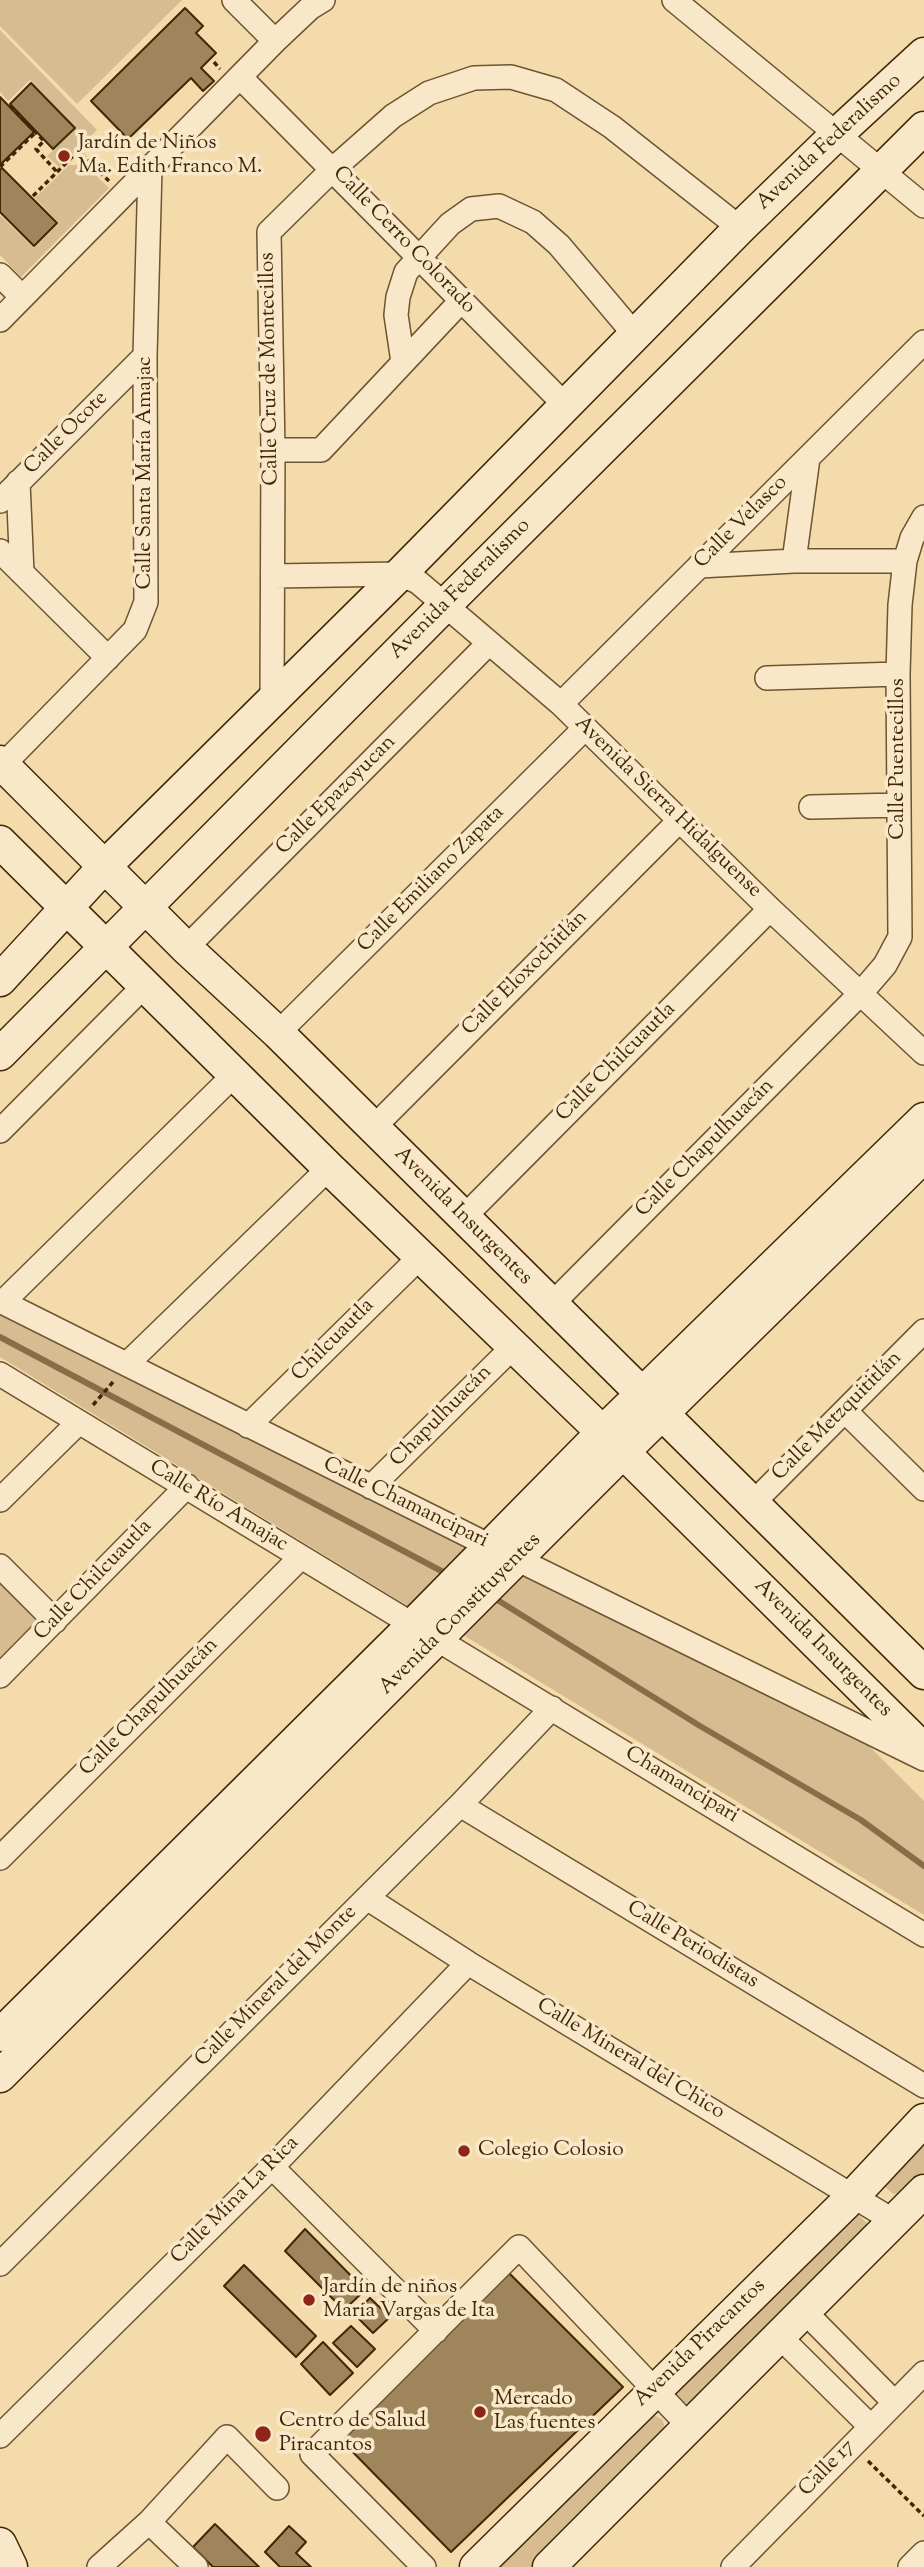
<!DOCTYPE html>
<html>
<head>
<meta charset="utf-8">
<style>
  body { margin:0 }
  canvas { display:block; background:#f4dbac }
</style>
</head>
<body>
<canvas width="924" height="2567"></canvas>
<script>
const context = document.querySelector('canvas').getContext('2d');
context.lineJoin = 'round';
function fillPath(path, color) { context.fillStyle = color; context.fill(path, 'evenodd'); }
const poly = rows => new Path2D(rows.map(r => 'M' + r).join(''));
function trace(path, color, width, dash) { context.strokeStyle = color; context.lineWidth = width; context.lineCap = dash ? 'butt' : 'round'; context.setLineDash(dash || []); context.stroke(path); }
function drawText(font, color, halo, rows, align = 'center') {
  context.font = font + ' "Sorts Mill Goudy",serif'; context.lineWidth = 7; context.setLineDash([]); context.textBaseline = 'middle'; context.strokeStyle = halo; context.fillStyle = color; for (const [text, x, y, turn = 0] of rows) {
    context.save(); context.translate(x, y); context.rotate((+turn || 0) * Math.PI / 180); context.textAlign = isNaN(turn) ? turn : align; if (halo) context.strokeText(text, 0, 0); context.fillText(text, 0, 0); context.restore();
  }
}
const green = poly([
  [0,0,182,0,77,104,0,26],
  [0,30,97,130,59,167,47,156,76,128,30,80,8,101,0,92],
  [69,165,85,165,109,188,21,277,0,255,0,215,34,248,59,223,35,198],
  [0,1313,472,1551,416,1611,0,1357],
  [522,1575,869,1746,924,1801,924,1915,463,1635],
  [0,1582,36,1618,35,1625,0,1660],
  [924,2136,924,2172,902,2193,893,2194,883,2185],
  [855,2212,868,2224,863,2234,692,2403,682,2403,677,2398,676,2389],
  [653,2415,662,2419,665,2427,660,2436,531,2567,497,2567,643,2419]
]);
const stream = poly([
  [0,1337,447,1574],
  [499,1601,700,1726,861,1820,924,1866]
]);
const building = poly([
  [185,8,203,26,196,33,216,53,201,68,214,81,203,91,191,78,128,139,91,101,185,8],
  [31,83,75,128,53,149,10,104,31,83],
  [0,97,34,132,0,165,0,97],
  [2,168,57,223,34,246,0,212,0,170,2,168],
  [305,2229,365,2290,344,2310,285,2251,305,2229],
  [244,2265,316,2336,296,2357,224,2286,244,2265],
  [506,2270,623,2387,451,2552,338,2437,506,2270],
  [370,2298,390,2317,373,2333,354,2314,370,2298],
  [351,2326,375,2349,357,2367,333,2343,351,2326],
  [323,2342,353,2373,330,2395,301,2364,323,2342],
  [215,2524,259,2567,213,2567,193,2547,215,2524],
  [289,2526,306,2542,296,2553,311,2567,280,2567,265,2552,289,2526]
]);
const path = poly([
  [214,62,220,69],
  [10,106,44,141,36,149,57,172],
  [0,167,35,133],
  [33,196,78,151,109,181],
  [93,1405,113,1382],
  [868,2461,924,2516]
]);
const street = poly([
  [234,0,275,41],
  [674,0,924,206],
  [240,77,566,406],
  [0,275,22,297],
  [0,320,275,41,310,8,323,0],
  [403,362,396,315,398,297,406,272,450,224,471,209,499,206,533,222,559,245,635,335],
  [273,450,321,450,461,301],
  [18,482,22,573],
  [0,501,145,356],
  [0,551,108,658],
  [794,561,808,458],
  [699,566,794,561,905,561],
  [273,576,400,574,418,582,561,704,770,909,924,1053],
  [767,678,898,674],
  [272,699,273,450,269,232,333,169,393,116,429,93,474,78,511,77,556,90,612,127,740,228],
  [561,704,924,342],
  [3,765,135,630,146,602,145,356,150,168],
  [811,807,899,805],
  [186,948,488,644],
  [278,1033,585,728],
  [373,1128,680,820],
  [0,1131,145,985],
  [463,1218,770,909],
  [0,1301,490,1546,924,1759],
  [3,1302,235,1074],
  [551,1305,861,993,885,965,900,937,898,674,900,605,905,561,912,538,924,517],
  [127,1364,329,1168],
  [0,1374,924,1935],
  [845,1411,924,1489],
  [248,1426,420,1257],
  [371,1487,513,1347],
  [0,1500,78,1423],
  [753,1503,924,1331],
  [0,1566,55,1621],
  [0,1676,187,1486],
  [460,1805,924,2086],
  [0,1858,301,1557],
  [367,1898,468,1963,894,2221],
  [272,2167,436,2331],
  [0,2264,460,1805,552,1708],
  [805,2312,894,2402],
  [780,2337,870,2426],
  [0,2436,272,2167,468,1963],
  [149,2522,196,2567],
  [99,2567,149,2522,227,2437,277,2488],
  [424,2567,312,2454,519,2247,689,2426],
  [733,2567,924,2373],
  [910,2567,924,2553]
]);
const secondary = poly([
  [0,762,186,948,278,1033,924,1673],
  [0,842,329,1168,623,1452,924,1750],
  [0,980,104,867,400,574,740,228,836,135,924,54],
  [0,1054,446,604,924,128],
  [0,2035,414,1624,603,1432,924,1119],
  [0,2076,623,1452,924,1156],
  [0,2544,11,2567],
  [476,2567,853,2196,924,2120],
  [549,2567,924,2191]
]);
const markers = [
  [64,156,7,"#8f2418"],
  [464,2151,7,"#8f2418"],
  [309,2300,7,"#8f2418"],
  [480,2412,7,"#8f2418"],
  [263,2434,9,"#8f2418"]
];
const streetNames = [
  ["Avenida Federalismo",830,143,-43],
  ["Calle Cerro Colorado",403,241,46],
  ["Calle Cruz de Montecillos",271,369,-91],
  ["Calle Ocote",67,434,-45],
  ["Calle Santa María Amajac",146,473,-90],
  ["Calle Velasco",742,523,-45],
  ["Avenida Federalismo",461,590,-45],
  ["Calle Puentecillos",899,759,-90],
  ["Calle Epazoyucan",337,796,-45],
  ["Avenida Sierra Hidalguense",667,808,44],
  ["Calle Emiliano Zapata",432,880,-45],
  ["Calle Eloxochitlán",526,974,-45],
  ["Calle Chilcuautla",617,1063,-45],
  ["Calle Chapulhuacán",706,1149,-45],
  ["Avenida Insurgentes",462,1217,45],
  ["Chilcuautla",334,1341,-45],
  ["Chapulhuacán",442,1417,-45],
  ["Calle Metzquititlán",838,1417,-45],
  ["Calle Chamancipari",405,1504,26],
  ["Calle Río Amajac",218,1507,31],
  ["Calle Chilcuautla",94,1581,-46],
  ["Avenida Constituyentes",461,1615,-45],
  ["Avenida Insurgentes",822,1649,45],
  ["Calle Chapulhuacán",150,1708,-45],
  ["Chamancipari",681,1786,31],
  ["Calle Periodistas",692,1946,31],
  ["Calle Mineral del Monte",277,1987,-45],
  ["Calle Mineral del Chico",630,2060,31],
  ["Calle Mina La Rica",236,2201,-45],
  ["Avenida Piracantos",701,2344,-44],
  ["Calle 17",828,2469,-46]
];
const poiNames = [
  ["Jardín de Niños",78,144],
  ["Ma. Edith Franco M.",78,168],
  ["Colegio Colosio",478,2151],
  ["Jardín de niños",323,2288],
  ["Maria Vargas de Ita",323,2312],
  ["Mercado",494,2400],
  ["Las fuentes",494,2424],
  ["Centro de Salud",279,2422],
  ["Piracantos",279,2446]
];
fillPath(green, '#d6bc90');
trace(stream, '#886e48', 6);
fillPath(building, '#9f855c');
trace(building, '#422706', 2);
trace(street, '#6e5430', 26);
trace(secondary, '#422706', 35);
trace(path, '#422706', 3.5, [5, 3.5]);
trace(street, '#f8e8c9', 23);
trace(secondary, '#f8e8c9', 32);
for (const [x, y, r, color] of markers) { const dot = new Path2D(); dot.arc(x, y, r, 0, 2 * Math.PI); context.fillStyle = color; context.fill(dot); trace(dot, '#f8e8c9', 2.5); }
drawText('21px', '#422706', '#f8e8c9', streetNames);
drawText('21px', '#422706', '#f8e8c9', poiNames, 'left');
</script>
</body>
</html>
